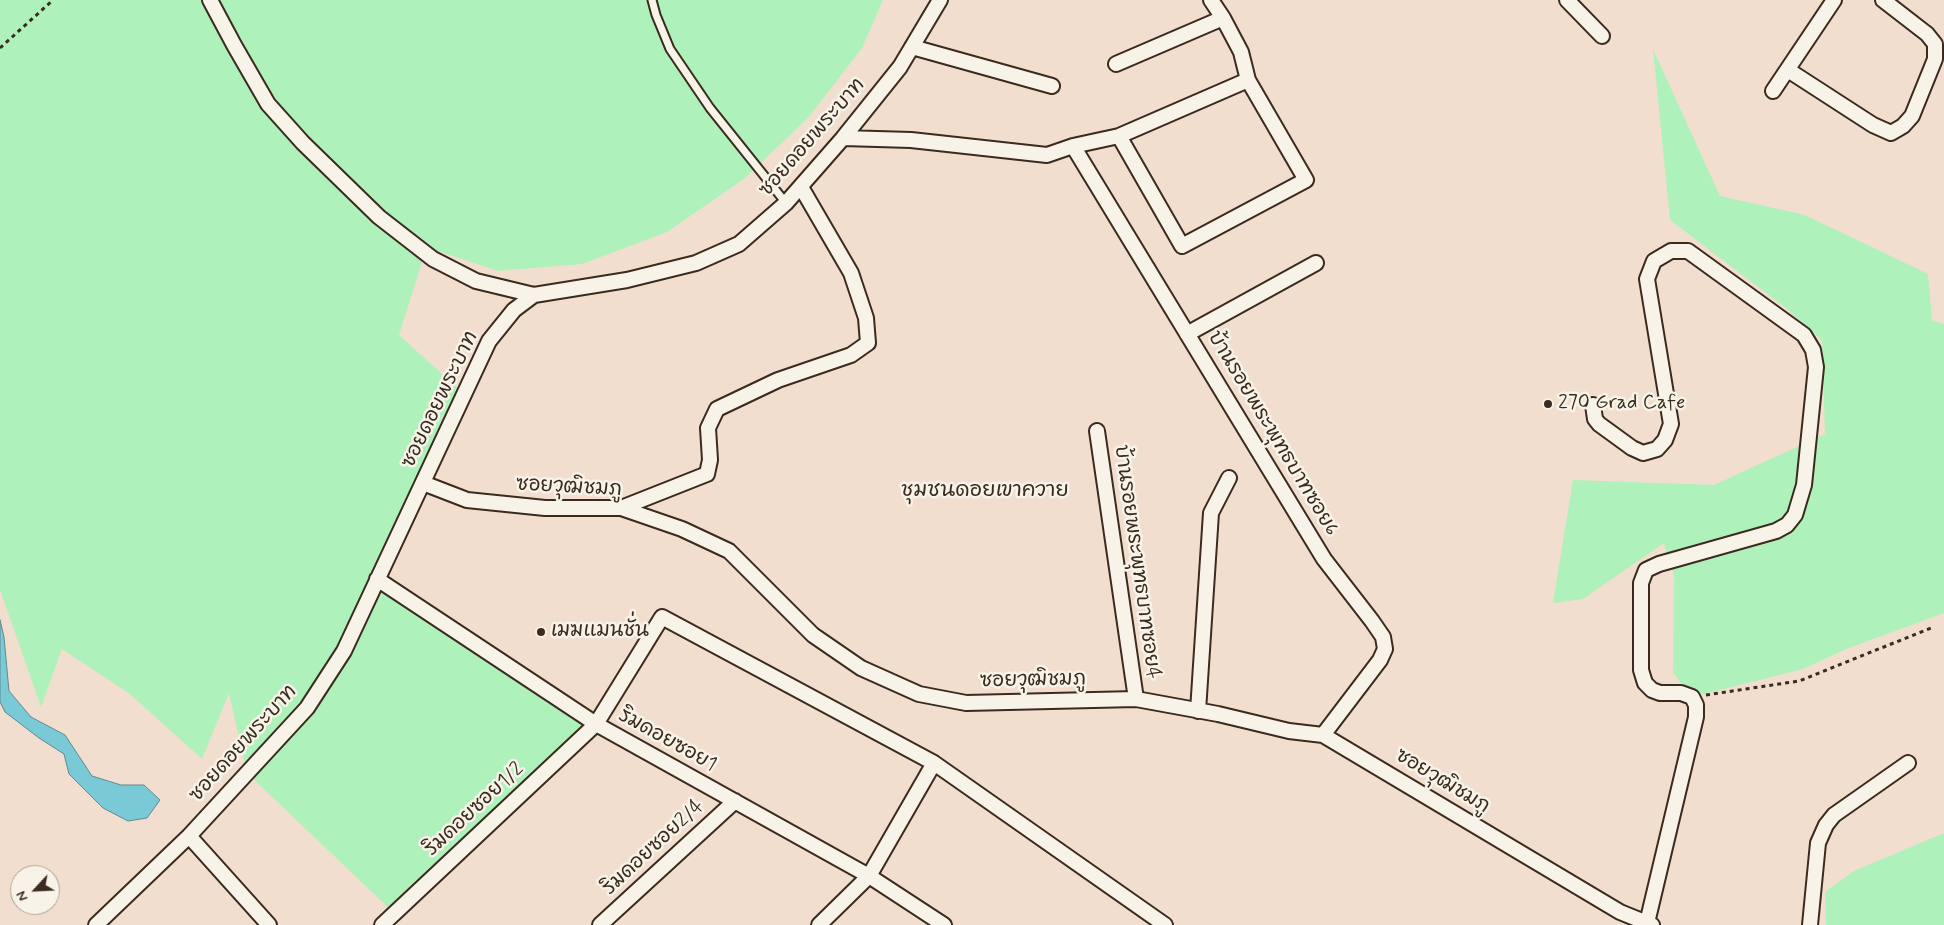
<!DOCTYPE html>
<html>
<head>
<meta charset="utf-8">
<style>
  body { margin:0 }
  #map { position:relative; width:1944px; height:925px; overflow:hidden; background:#f1decf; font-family:Mynerve,sans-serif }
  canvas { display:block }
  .north { position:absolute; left:10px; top:865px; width:50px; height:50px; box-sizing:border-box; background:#f7f3e8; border:1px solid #aca397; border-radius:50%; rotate:245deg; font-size:14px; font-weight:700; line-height:20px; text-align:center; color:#3b2a1e }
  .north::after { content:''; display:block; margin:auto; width:18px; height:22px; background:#3b2a1e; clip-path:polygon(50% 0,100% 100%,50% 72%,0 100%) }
</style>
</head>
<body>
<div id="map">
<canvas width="1944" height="925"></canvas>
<div class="north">N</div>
</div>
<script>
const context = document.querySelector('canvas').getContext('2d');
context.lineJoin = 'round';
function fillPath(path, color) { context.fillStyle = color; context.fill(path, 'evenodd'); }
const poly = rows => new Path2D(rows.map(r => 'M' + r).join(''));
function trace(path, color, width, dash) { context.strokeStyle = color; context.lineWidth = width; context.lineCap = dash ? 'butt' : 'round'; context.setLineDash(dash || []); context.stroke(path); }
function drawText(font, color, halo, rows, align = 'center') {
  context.font = font + ' Mynerve,"Playpen Sans Thai",sans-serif'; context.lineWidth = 5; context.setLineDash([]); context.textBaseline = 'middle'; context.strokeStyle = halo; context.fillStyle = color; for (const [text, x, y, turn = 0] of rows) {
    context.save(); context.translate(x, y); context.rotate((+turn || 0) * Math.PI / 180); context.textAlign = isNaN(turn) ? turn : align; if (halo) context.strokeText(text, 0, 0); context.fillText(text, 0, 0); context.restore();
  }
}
const green = poly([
  [0,0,883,0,862,48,808,118,745,178,667,232,582,264,498,271,408,241,423,259,399,335,464,394,378,579,596,724,394,913,247,773,229,693,202,759,130,694,62,649,41,707,0,590],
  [1653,49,1720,196,1805,215,1928,274,1932,320,1944,324,1944,613,1846,649,1803,669,1692,697,1673,673,1674,575,1664,543,1583,599,1553,603,1573,480,1714,485,1825,434,1822,340,1786,308,1670,220],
  [1944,833,1944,925,1826,925,1825,892,1854,871]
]);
const water = poly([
  [0,620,4,637,9,691,31,717,65,735,92,776,121,785,144,785,160,800,147,818,128,821,103,808,69,774,64,754,39,738,5,712,0,702,0,620]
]);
const path = poly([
  [0,48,53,0],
  [1706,695,1799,681,1931,628]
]);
const service = poly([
  [652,0,656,15,670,49,710,108,786,203]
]);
const minor = poly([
  [210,0,234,45,268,104,303,143,379,217,433,259,476,281,534,295],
  [1567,0,1602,36],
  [912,47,1052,86],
  [1116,64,1223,18],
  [1788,70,1873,125,1891,133,1903,126,1912,116,1935,59,1935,44,1927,34,1883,0],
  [1773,91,1834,0],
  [1119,136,1182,246,1306,180,1248,80,1241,52,1223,18,1211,0],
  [843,138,911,140,1047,155,1073,146,1119,136,1248,80],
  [1073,146,1324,559,1372,621,1383,637,1385,649,1380,660,1323,735],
  [1187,334,1316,263],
  [1593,405,1595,419,1599,424,1632,448,1643,453,1657,449,1665,440,1671,424,1647,279,1654,261,1671,251,1688,251,1804,335,1813,350,1816,367,1804,485,1795,515,1787,525,1776,531,1659,564,1646,570,1641,583,1641,670,1645,683,1652,690,1660,693,1681,693,1692,697,1696,705,1696,717,1647,923],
  [1097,431,1136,699],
  [423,483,467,500,545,508,621,508,682,529,729,551,813,635,861,668,919,694,966,703,1136,699,1218,714,1289,731,1323,735,1620,912,1652,925],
  [621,508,707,474,710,460,708,428,717,409,778,380,851,355,868,343,866,318,851,273,801,187],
  [377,579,596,724,869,876,944,925],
  [1198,711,1211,513,1229,478],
  [189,836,269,925],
  [96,925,189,836,307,708,344,651,489,341,514,310,534,295,627,280,696,263,739,244,786,203,843,138,900,67,940,0],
  [382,925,596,724,662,617,934,763,1165,925],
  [600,925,735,801],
  [819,925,869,876,934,763],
  [1810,925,1818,843,1826,825,1834,815,1908,763]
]);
const markers = [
  [1548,404,5,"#3b2a1e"],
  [541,632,5,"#3b2a1e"]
];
const streetNames = [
  ["ซอยดอยพระบาท",813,138,-49],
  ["ซอยดอยพระบาท",441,400,-64],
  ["บ้านรอยพระพุทธบาทซอย6",1272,434,59],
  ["ซอยวุฒิชมภู",569,488,3],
  ["บ้านรอยพระพุทธบาทซอย4",1136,562,82],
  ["ซอยวุฒิชมภู",1033,681,-1],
  ["ริมดอยซอย1",667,741,29],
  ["ซอยดอยพระบาท",244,744,-48],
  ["ซอยวุฒิชมภู",1442,782,31],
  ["ริมดอยซอย1/2",475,810,-43],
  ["ริมดอยซอย2/4",654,848,-43]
];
const poiNames = [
  ["270 Grad Cafe",1558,404],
  ["เมฆแมนชั่น",551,632]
];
const neighbourhoodNames = [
  ["ชุมชนดอยเขาควาย",985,492]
];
fillPath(green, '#aff1ba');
fillPath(water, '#7ac9d7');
trace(water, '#61898d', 1);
trace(service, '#3b2a1e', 11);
trace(minor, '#3b2a1e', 18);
trace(path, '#3b2a1e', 3, [4, 4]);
trace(service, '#f7f3e8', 7);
trace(minor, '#f7f3e8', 14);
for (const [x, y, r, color] of markers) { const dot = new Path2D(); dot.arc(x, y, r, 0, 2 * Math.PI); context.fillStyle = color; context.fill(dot); trace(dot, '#f7f3e8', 2); }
drawText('20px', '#3b2a1e', '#f7f3e8', streetNames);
drawText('20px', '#3b2a1e', '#f7f3e8', poiNames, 'left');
drawText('21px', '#3b2a1e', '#f7f3e8', neighbourhoodNames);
</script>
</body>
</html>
